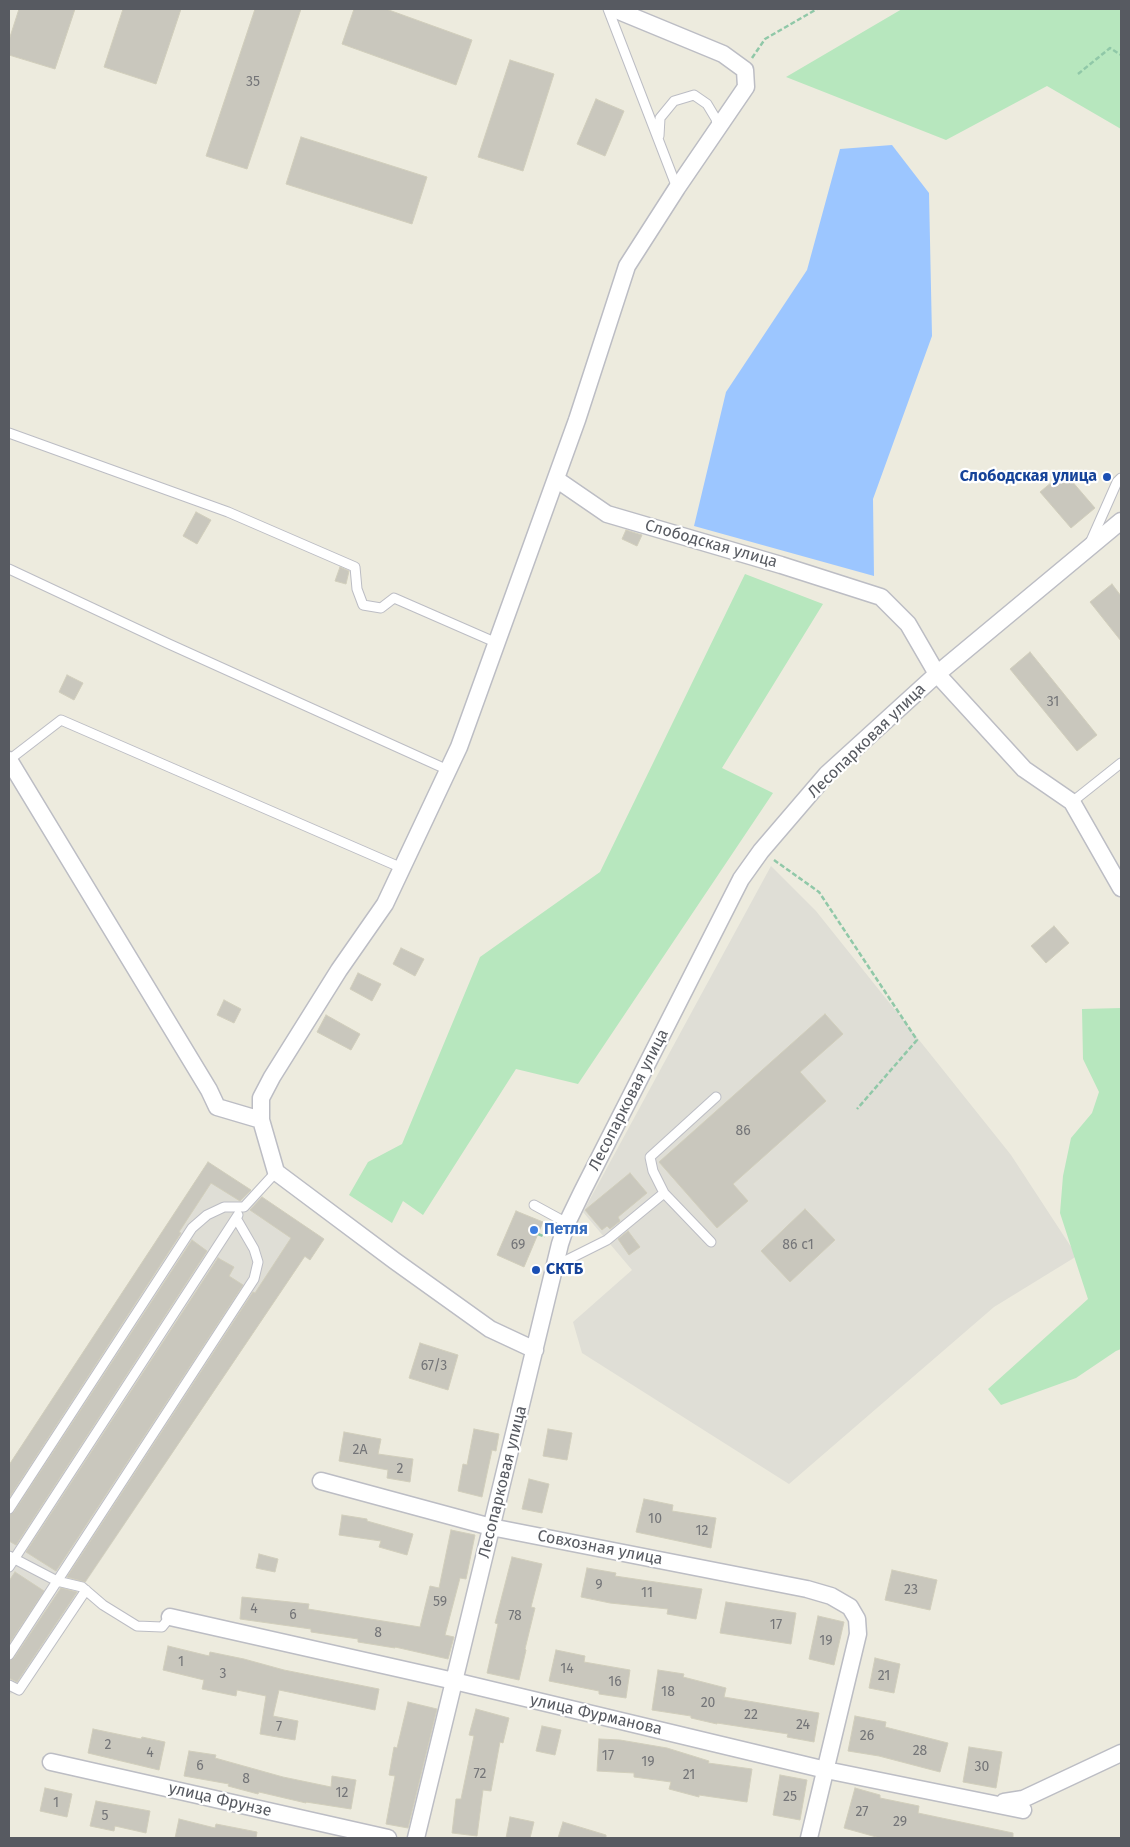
<!DOCTYPE html>
<html>
<head>
<meta charset="utf-8">
<style>
  body { margin:0 }
  #map { position:relative; width:1130px; height:1847px; overflow:hidden; background:#edebde; font-family:"Fira Sans",sans-serif }
  canvas { display:block }
  .frame { position:absolute; inset:0; border:10px solid #575a61; pointer-events:none }
</style>
</head>
<body>
<div id="map">
<canvas width="1130" height="1847"></canvas>
<div class="frame"></div>
</div>
<script>
const context = document.querySelector('canvas').getContext('2d');
context.lineJoin = 'round';
function fillPath(path, color) { context.fillStyle = color; context.fill(path, 'evenodd'); }
const poly = rows => new Path2D(rows.map(r => 'M' + r).join(''));
function trace(path, color, width, dash) { context.strokeStyle = color; context.lineWidth = width; context.lineCap = dash ? 'butt' : 'round'; context.setLineDash(dash || []); context.stroke(path); }
function drawText(font, color, halo, rows, align = 'center') {
  context.font = font + ' "Fira Sans",sans-serif'; context.lineWidth = 4.5; context.setLineDash([]); context.textBaseline = 'middle'; context.strokeStyle = halo; context.fillStyle = color; for (const [text, x, y, turn = 0] of rows) {
    context.save(); context.translate(x, y); context.rotate((+turn || 0) * Math.PI / 180); context.textAlign = isNaN(turn) ? turn : align; if (halo) context.strokeText(text, 0, 0); context.fillText(text, 0, 0); context.restore();
  }
}
const industrial = poly([
  [771,866,816,911,1011,1155,1077,1256,994,1307,789,1484,582,1353,573,1322,632,1270,583,1212],
  [208,1162,324,1239,310,1260,304,1257,11,1694,9,1693,9,1465]
]);
const green = poly([
  [902,9,1121,9,1121,129,1047,86,946,140,786,77],
  [745,574,823,604,722,768,773,793,578,1084,516,1069,423,1215,403,1201,392,1223,349,1195,368,1162,402,1144,480,957,600,872],
  [1121,1008,1121,1349,1116,1351,1076,1378,1001,1405,988,1389,1088,1299,1060,1213,1063,1176,1071,1138,1092,1113,1099,1092,1083,1059,1082,1009]
]);
const water = poly([
  [892,145,929,193,932,336,873,499,874,576,694,526,726,392,807,270,840,149]
]);
const building = poly([
  [19,9,75,9,55,69,9,55,9,40,19,9],
  [123,9,181,9,156,84,104,67,123,9],
  [255,9,301,9,247,169,206,156,255,9],
  [354,9,386,9,472,40,456,85,342,44,354,9],
  [510,60,554,74,523,171,478,157,510,60],
  [596,99,624,111,605,156,577,144,596,99],
  [301,137,427,177,412,224,286,184,301,137],
  [1064,472,1095,508,1071,528,1040,492,1064,472],
  [196,512,211,520,197,544,183,536,196,512],
  [626,530,642,535,637,546,622,539,626,530],
  [340,567,349,571,346,584,335,581,340,567],
  [1112,584,1121,596,1121,641,1090,602,1112,584],
  [1030,652,1097,735,1077,751,1010,669,1030,652],
  [67,675,83,683,74,700,59,692,67,675],
  [1054,926,1069,943,1046,963,1031,946,1054,926],
  [401,948,424,959,415,976,393,964,401,948],
  [358,973,381,984,372,1001,350,989,358,973],
  [224,1000,241,1009,234,1023,217,1015,224,1000],
  [825,1014,843,1034,800,1072,826,1101,733,1184,748,1201,717,1228,659,1162,825,1014],
  [326,1015,360,1034,351,1050,317,1032,326,1015],
  [208,1162,251,1190,240,1201,211,1183,179,1232,181,1233,9,1498,9,1465,208,1162],
  [630,1173,647,1193,618,1217,620,1221,610,1229,607,1226,602,1230,585,1210,630,1173],
  [262,1197,324,1239,310,1260,305,1256,85,1582,67,1577,253,1292,255,1293,291,1238,250,1210,262,1197],
  [805,1209,835,1240,790,1282,761,1251,805,1209],
  [516,1211,543,1222,524,1267,497,1255,516,1211],
  [628,1231,640,1247,629,1255,618,1239,628,1231],
  [192,1240,207,1251,16,1545,9,1541,9,1515,14,1512,192,1240],
  [218,1258,234,1267,229,1276,243,1285,56,1571,26,1552,218,1258],
  [420,1343,458,1355,448,1390,409,1378,420,1343],
  [474,1429,499,1434,496,1451,492,1450,482,1497,458,1491,463,1464,467,1465,474,1429],
  [548,1429,572,1433,567,1460,543,1456,548,1429],
  [344,1432,381,1439,378,1454,413,1459,410,1482,387,1478,388,1470,339,1461,344,1432],
  [529,1479,549,1484,542,1513,522,1509,529,1479],
  [644,1499,673,1505,672,1511,716,1518,711,1548,636,1532,644,1499],
  [342,1515,367,1519,367,1521,413,1534,407,1555,379,1547,381,1541,339,1535,342,1515],
  [451,1530,475,1535,466,1579,460,1578,445,1635,454,1637,448,1659,395,1647,395,1648,358,1642,358,1639,311,1632,311,1629,240,1619,242,1597,309,1604,308,1609,420,1627,430,1586,439,1588,451,1530],
  [259,1554,278,1559,275,1572,256,1568,259,1554],
  [512,1557,542,1564,531,1607,535,1608,525,1649,526,1650,519,1680,487,1673,498,1624,495,1623,512,1557],
  [587,1568,616,1573,615,1576,702,1589,696,1619,667,1614,668,1609,610,1603,581,1597,587,1568],
  [892,1570,937,1580,930,1610,885,1600,892,1570],
  [15,1572,44,1591,9,1644,9,1581,15,1572],
  [61,1588,77,1592,17,1682,9,1678,9,1661,14,1658,61,1588],
  [726,1602,796,1613,791,1644,720,1633,726,1602],
  [818,1616,844,1622,834,1665,809,1659,818,1616],
  [168,1646,209,1656,210,1652,244,1659,284,1670,379,1689,375,1710,279,1690,273,1716,298,1721,295,1740,260,1734,266,1696,237,1690,236,1696,202,1689,204,1680,163,1670,168,1646],
  [556,1650,585,1656,584,1662,630,1670,626,1698,599,1694,599,1691,549,1681,556,1650],
  [875,1658,900,1664,894,1693,869,1688,875,1658],
  [658,1670,684,1674,683,1677,726,1688,724,1697,819,1713,814,1742,787,1737,788,1734,717,1723,717,1724,691,1718,691,1716,652,1710,658,1670],
  [408,1702,437,1709,408,1828,386,1824,395,1776,389,1775,394,1747,397,1748,408,1702],
  [476,1709,509,1718,503,1743,500,1742,491,1791,483,1790,477,1836,452,1833,456,1799,461,1799,474,1736,469,1735,476,1709],
  [855,1716,886,1722,885,1727,948,1743,940,1772,879,1756,848,1751,855,1716],
  [542,1726,561,1730,555,1755,536,1751,542,1726],
  [93,1729,141,1739,142,1737,165,1742,159,1770,88,1753,93,1729],
  [599,1739,620,1740,667,1748,709,1761,708,1763,752,1769,747,1802,699,1795,699,1797,669,1789,671,1782,634,1777,634,1773,597,1771,599,1739],
  [969,1747,1002,1752,996,1788,963,1782,969,1747],
  [189,1751,216,1755,215,1758,283,1777,331,1787,332,1776,356,1780,351,1809,306,1802,306,1803,259,1792,258,1794,228,1786,229,1784,184,1776,189,1751],
  [780,1775,807,1780,800,1820,773,1815,780,1775],
  [45,1788,72,1794,67,1817,40,1811,45,1788],
  [855,1788,880,1795,880,1798,919,1806,918,1813,1013,1833,1013,1838,880,1838,844,1828,855,1788],
  [96,1801,150,1811,146,1833,115,1826,114,1831,90,1826,96,1801],
  [510,1817,534,1822,530,1838,506,1838,510,1817],
  [179,1819,215,1828,216,1824,257,1832,256,1838,175,1838,179,1819],
  [563,1822,606,1835,606,1838,558,1838,563,1822]
]);
const path = poly([
  [752,58,765,39,817,9],
  [1078,74,1110,48,1121,55],
  [774,860,819,892,917,1040,857,1109],
  [538,1234,545,1237]
]);
const lane = poly([
  [608,9,677,188],
  [659,136,660,118,674,101,694,95,707,104,716,119,718,128],
  [9,433,228,512,355,567,357,589,363,605,381,608,394,598,497,643],
  [1090,543,1117,482,1121,478],
  [9,569,169,644,448,770],
  [9,760,61,720,402,868],
  [1072,802,1121,763],
  [664,1193,653,1171,650,1157,716,1097],
  [534,1205,567,1223],
  [555,1266,607,1240,664,1193,711,1242],
  [9,1509,192,1228,207,1215,224,1207,244,1207,276,1172],
  [9,1556,57,1581,82,1587,103,1605,137,1626,162,1627,170,1617],
  [9,1567,238,1215],
  [9,1655,254,1279,258,1262,254,1249,236,1218],
  [9,1685,19,1690,86,1590]
]);
const street = poly([
  [556,479,607,514,781,565,881,597,908,624,937,674,1024,769,1072,802,1121,888],
  [9,760,209,1090,217,1107,261,1120],
  [535,1350,490,1329,395,1261,276,1172,261,1120,261,1098,272,1077,339,970,385,904,459,747,577,420,627,266,677,188,746,87,745,70,723,54,614,9],
  [321,1481,491,1527,807,1589,831,1596,850,1607,857,1619,858,1634,809,1838],
  [170,1617,454,1681,826,1770,1023,1810],
  [51,1762,388,1838],
  [1004,1802,1023,1799,1121,1753],
  [416,1838,560,1244,567,1223,582,1192,741,879,761,851,827,774,937,674,1121,521]
]);
const markers = [
  [1107,477,5,"#1a4fb4"],
  [534,1230,5,"#3f7fe0"],
  [536,1270,5,"#1a4fb4"]
];
const numberNames = [
  ["35",253,82],
  ["31",1053,702],
  ["86",743,1131],
  ["69",518,1245],
  ["86 с1",798,1245],
  ["67/3",434,1366],
  ["2А",360,1450],
  ["2",400,1469],
  ["10",655,1519],
  ["12",702,1531],
  ["9",599,1585],
  ["23",911,1590],
  ["11",647,1593],
  ["59",440,1602],
  ["4",254,1609],
  ["6",293,1615],
  ["78",515,1616],
  ["17",776,1625],
  ["8",378,1633],
  ["19",826,1641],
  ["1",181,1662],
  ["14",567,1669],
  ["3",223,1674],
  ["21",884,1676],
  ["16",615,1682],
  ["18",668,1692],
  ["20",708,1703],
  ["22",751,1715],
  ["24",803,1725],
  ["7",279,1727],
  ["26",867,1736],
  ["2",108,1745],
  ["28",920,1751],
  ["4",150,1753],
  ["17",608,1756],
  ["19",648,1762],
  ["6",200,1766],
  ["30",982,1767],
  ["72",480,1774],
  ["21",689,1775],
  ["8",246,1779],
  ["12",342,1793],
  ["25",790,1797],
  ["1",56,1803],
  ["27",862,1812],
  ["5",105,1816],
  ["29",900,1822]
];
const transitNames = [
  ["Слободская улица",1097,477],
  ["СКТБ",546,1270,"left"]
];
const streetNames = [
  ["Слободская улица",711,544,16],
  ["Лесопарковая улица",867,741,-44],
  ["Лесопарковая улица",629,1100,-63],
  ["Лесопарковая улица",503,1482,-76],
  ["Совхозная улица",600,1548,11],
  ["улица Фурманова",596,1715,13],
  ["улица Фрунзе",220,1800,13]
];
const shopNames = [
  ["Петля",544,1230]
];
fillPath(industrial, '#dfded6');
fillPath(green, '#b7e7be');
fillPath(water, '#9cc6ff');
fillPath(building, '#c9c7bd');
trace(building, '#d1cebc', 1);
trace(lane, '#bcbdc4', 11);
trace(street, '#bcbdc4', 19);
trace(path, '#90c8a8', 2.5, [5, 2.5]);
trace(lane, '#fff', 9);
trace(street, '#fff', 16);
for (const [x, y, r, color] of markers) { const dot = new Path2D(); dot.arc(x, y, r, 0, 2 * Math.PI); context.fillStyle = color; context.fill(dot); trace(dot, '#fff', 2); }
drawText('14px', '#747578', null, numberNames);
drawText('bold 16px', '#164399', '#fff', transitNames, 'right');
drawText('16px', '#575a61', '#fff', streetNames);
drawText('bold 16px', '#366cbe', '#fff', shopNames, 'left');
</script>
</body>
</html>
